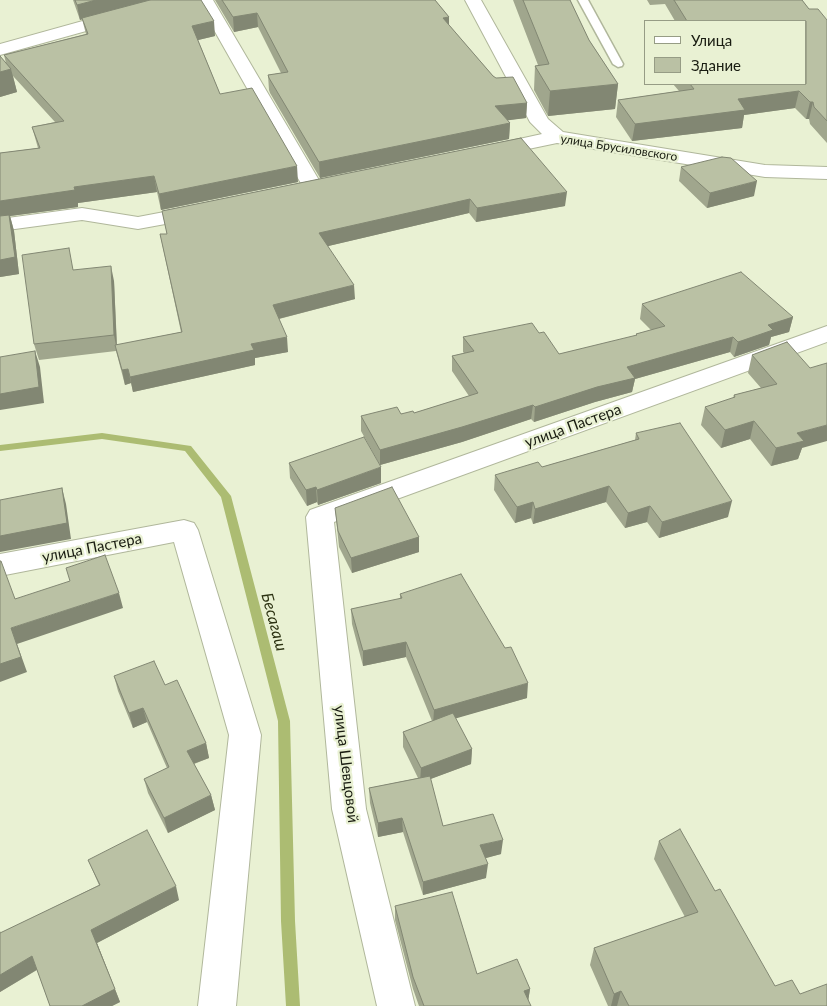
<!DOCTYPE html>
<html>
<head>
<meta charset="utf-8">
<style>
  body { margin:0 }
  #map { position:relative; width:827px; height:1006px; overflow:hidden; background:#e9f1d3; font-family:Lato,sans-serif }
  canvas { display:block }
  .legend { position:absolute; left:644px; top:20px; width:162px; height:65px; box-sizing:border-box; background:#e9f1d3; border:1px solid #969c85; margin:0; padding:6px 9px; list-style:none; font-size:15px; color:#191c11 }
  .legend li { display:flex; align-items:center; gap:10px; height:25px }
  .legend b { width:25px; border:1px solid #969c85 }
</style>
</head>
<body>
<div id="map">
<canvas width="827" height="1006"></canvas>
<ul class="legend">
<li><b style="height:6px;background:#fff"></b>Улица</li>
<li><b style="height:14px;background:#bac1a4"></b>Здание</li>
</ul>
</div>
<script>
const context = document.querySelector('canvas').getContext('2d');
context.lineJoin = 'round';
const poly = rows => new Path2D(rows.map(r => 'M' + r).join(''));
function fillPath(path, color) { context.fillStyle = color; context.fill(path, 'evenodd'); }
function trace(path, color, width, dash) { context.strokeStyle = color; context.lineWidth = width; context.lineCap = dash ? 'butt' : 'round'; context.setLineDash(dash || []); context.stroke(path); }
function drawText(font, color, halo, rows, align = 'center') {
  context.font = font + ' Lato,sans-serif'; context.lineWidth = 4.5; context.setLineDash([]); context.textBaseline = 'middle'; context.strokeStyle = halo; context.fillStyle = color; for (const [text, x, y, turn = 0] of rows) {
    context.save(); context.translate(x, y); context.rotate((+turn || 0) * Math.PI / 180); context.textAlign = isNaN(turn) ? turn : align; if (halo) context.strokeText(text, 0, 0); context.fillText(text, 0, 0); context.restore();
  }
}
const stream = poly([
  [102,433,191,446,231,496,290,721,295,921,300,1006,286,1006,281,921,278,721,221,497,185,451,102,439,0,451,0,445,102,433]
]);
const lane = poly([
  [578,0,588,0,623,64,622,66,618,67,613,64,578,0]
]);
const street = poly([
  [158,0,185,0,183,4,0,55,0,44,158,0],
  [197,0,213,0,323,187,320,191,313,193,306,191,303,187,197,0],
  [465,0,481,0,548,119,563,132,765,165,827,167,827,179,765,177,557,143,490,157,483,155,480,151,483,147,542,134,530,122,465,0],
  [201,205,209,206,212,211,209,216,138,229,82,220,0,231,0,219,82,208,138,217,201,205],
  [827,326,827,342,334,522,366,809,415,1006,377,1006,332,809,306,517,310,510,827,326],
  [184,520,194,523,198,530,261,735,236,1006,198,1006,229,735,174,542,0,576,0,554,184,520]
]);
const wall = poly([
  [73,0,201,0,215,36,198,40,220,94,298,182,161,210,157,192,78,203,78,207,10,216,14,231,19,274,0,277,0,153,38,148,32,127,55,122,13,76,17,92,0,97,0,56,6,63,4,55,86,34,82,19,80,20],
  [215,0,435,0,449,17,449,25,493,76,527,103,526,118,507,120,510,123,509,139,320,178,270,93,269,90,268,75,281,73,258,27,234,32],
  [513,0,570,0,589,40,618,84,615,109,548,116,534,90,535,66,538,65],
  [647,0,802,0,809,9,827,20,827,143,810,124,809,119,806,119,795,108,744,115,742,128,632,141,616,117,618,100,679,91,673,84,806,84,806,21,675,21,665,4,650,5],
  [521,138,565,206,476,222,469,213,328,246,355,299,279,319,288,352,255,358,255,365,133,392,131,383,125,385,116,351,39,360,34,344,74,270,114,281,117,345,181,332,160,234,167,234,162,211],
  [681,167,754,196,707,208,679,181],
  [642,304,793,317,789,332,771,337,769,345,734,357,730,352,635,379,632,392,595,402,534,422,531,419,462,442,380,465,361,431,361,416,414,413,469,396,452,371,452,356,464,353,463,352,463,337,539,333,559,354,636,336,636,334,651,330,640,319],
  [787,342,802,448,798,459,771,466,750,439,721,448,701,425,705,407,733,398,734,395,761,388,748,373,752,355],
  [636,433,728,517,659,538,647,522,625,528,606,502,533,524,531,518,515,523,494,490,495,475,542,467,635,440],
  [289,463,381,483,318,505,317,502,307,506,290,478],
  [335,508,419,537,419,552,352,573,339,547],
  [400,594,527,698,455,718,472,749,471,764,430,779,443,826,501,854,485,858,486,878,423,895,403,832,378,837,370,803,369,788,418,778,403,747,403,732,432,721,406,657,363,666,352,624,351,609,400,599],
  [114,676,165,685,206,743,209,758,194,764,211,795,215,810,168,833,148,793,144,779,167,768,147,722,133,728,118,691],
  [659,841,715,891,775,986,800,994,827,1006,608,1006,590,965,594,948,685,917,654,859],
  [88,860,179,900,97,943,120,1002,112,1006,50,1006,37,970,0,992,0,931,1,933,99,885],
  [395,906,477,974,530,989,528,1001,531,1006,419,1006,413,989,395,920]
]);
const shadedWall = poly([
  [96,0,151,0,80,20,77,5],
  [257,13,258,27,234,32,233,17],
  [449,17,449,31,443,18],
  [214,21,215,36,194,41,192,26],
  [11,69,17,92,0,97,0,72],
  [618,84,615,109,548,116,550,91],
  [799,91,795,108,744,115,742,128,632,141,635,124,738,99],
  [810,102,813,102,809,119,806,119],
  [527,103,526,118,495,122,495,106],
  [510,123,509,139,320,178,319,162],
  [297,166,298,182,161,210,159,194],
  [154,176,157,192,78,203,78,207,10,216,14,231,19,274,0,277,0,201,74,187],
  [757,181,754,196,707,208,710,193],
  [567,192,565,206,476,222,477,208],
  [470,199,469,213,320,248,319,233],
  [111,266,114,281,117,351,114,335],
  [354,285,355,299,274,320,273,305],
  [793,317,789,332,771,337,769,345,734,357,738,342,768,325],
  [287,337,288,352,255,358,255,365,133,392,130,377,251,344],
  [733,337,730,352,635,379,632,392,595,402,534,422,535,407,627,367],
  [35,351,40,367,44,403,0,410,0,394],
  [128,369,131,383,125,385,122,370],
  [533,405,531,419,462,442,380,465,380,450],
  [754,421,750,439,721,448,725,430],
  [827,425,827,441,802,448,798,459,771,466,776,448,797,433],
  [381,467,381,483,318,505,317,490],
  [609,486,606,502,533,524,535,509],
  [316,487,317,502,307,506,306,490],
  [62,488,66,504,71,539,0,552,0,536],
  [732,501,728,517,659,538,662,522],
  [533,502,531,518,515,523,517,507],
  [650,506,647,522,625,528,628,513],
  [419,537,419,552,352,573,351,558],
  [119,593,123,608,17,644,27,672,0,682,0,664,11,628],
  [406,642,406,657,363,666,363,651],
  [528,683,527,698,433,725,434,710],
  [143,708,147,722,133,728,129,713],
  [206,743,209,758,190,765,187,751],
  [472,749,471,764,420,783,421,768],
  [211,795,215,810,168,833,164,818],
  [402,818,403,832,378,837,378,823],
  [503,840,501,854,479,860,480,845],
  [488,864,486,878,423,895,423,882],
  [176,886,179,900,97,943,120,1002,112,1006,82,1006,91,930],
  [32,956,38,969,0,992,0,975],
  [530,989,528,1002,524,991],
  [621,991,617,1006,611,1006,614,994]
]);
const building = poly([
  [75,0,96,0,77,5,75,0],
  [150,0,201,0,214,21,192,26,220,94,252,88,297,166,159,194,154,176,74,187,75,190,0,201,0,153,40,148,32,127,64,121,4,55,88,34,82,18,150,0],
  [222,0,435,0,449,17,443,18,493,76,496,78,513,77,527,103,495,106,510,123,319,162,269,78,268,75,288,72,257,13,233,17,222,0],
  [523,0,570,0,589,40,618,84,550,91,535,66,549,64,523,0],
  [674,0,802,0,809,9,818,9,827,20,827,121,814,107,813,102,810,102,799,91,738,99,745,110,635,124,618,100,694,89,690,84,806,84,806,21,687,21,674,0],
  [0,56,11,69,0,72,0,56],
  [521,138,567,192,477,208,470,199,319,233,354,285,273,305,287,337,251,344,254,350,130,377,128,369,122,370,115,345,182,332,160,234,167,234,162,211,521,138],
  [722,157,731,158,757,181,710,193,681,167,722,157],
  [9,215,15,257,0,260,0,216,9,215],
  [69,248,73,270,111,266,114,335,34,344,22,255,69,248],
  [741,272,793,317,768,325,773,330,738,342,733,337,627,367,635,378,597,387,535,407,533,405,462,427,380,450,361,416,397,407,401,414,413,411,414,413,478,393,452,356,474,351,463,337,532,323,539,333,544,332,559,354,637,335,636,334,665,326,642,304,741,272],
  [787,342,810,368,827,363,827,425,797,433,804,441,776,448,754,421,725,430,705,407,735,397,734,395,777,384,752,355,787,342],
  [35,351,39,387,0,394,0,357,35,351],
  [680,423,732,501,662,522,650,506,628,513,609,486,535,509,533,502,517,507,495,475,538,462,542,467,639,439,636,433,680,423],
  [364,437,381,467,317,490,316,487,306,490,289,463,364,437],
  [392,487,419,537,351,558,338,531,335,508,392,487],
  [62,488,67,523,0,536,0,500,62,488],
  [105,555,119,593,11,628,21,657,0,664,0,561,1,561,15,599,70,581,66,568,105,555],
  [461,574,505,648,511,647,528,683,434,710,406,642,363,651,351,609,402,598,400,594,461,574],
  [154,661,165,685,177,680,206,743,187,751,211,795,164,818,144,779,169,767,143,708,129,713,114,676,154,661],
  [453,713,472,749,421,768,403,732,453,713],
  [430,776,443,826,493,814,503,840,480,845,488,864,423,882,402,818,378,823,369,788,430,776],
  [680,829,715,891,720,889,775,986,792,980,800,994,827,984,827,1006,629,1006,621,991,614,994,594,948,698,912,659,841,680,829],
  [147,830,176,886,91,930,115,989,82,1006,50,1006,32,956,0,975,0,933,100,885,88,860,147,830],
  [452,892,477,974,517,959,530,989,524,991,531,1006,424,1006,413,977,395,906,452,892]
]);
const farStreetnames = [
  ["улица Брусиловского",619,148,9]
];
const streetNames = [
  ["улица Пастера",573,426,-20],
  ["улица Пастера",92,548,-11],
  ["улица Шевцовой",346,764,83]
];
const waterNames = [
  ["Бесагаш",274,622,75]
];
fillPath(stream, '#acbc72');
trace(lane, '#b0b79b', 3);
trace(street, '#b0b79b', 2);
fillPath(lane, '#fff');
fillPath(street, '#fff');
fillPath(wall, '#a0a68d');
fillPath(shadedWall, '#828773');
fillPath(building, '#bac1a4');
trace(building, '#828773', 1);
drawText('12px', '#191c11', '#e9f1d3', farStreetnames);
drawText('15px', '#191c11', '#e9f1d3', streetNames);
drawText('italic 16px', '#2c3212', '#e9f1d3', waterNames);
</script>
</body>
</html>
